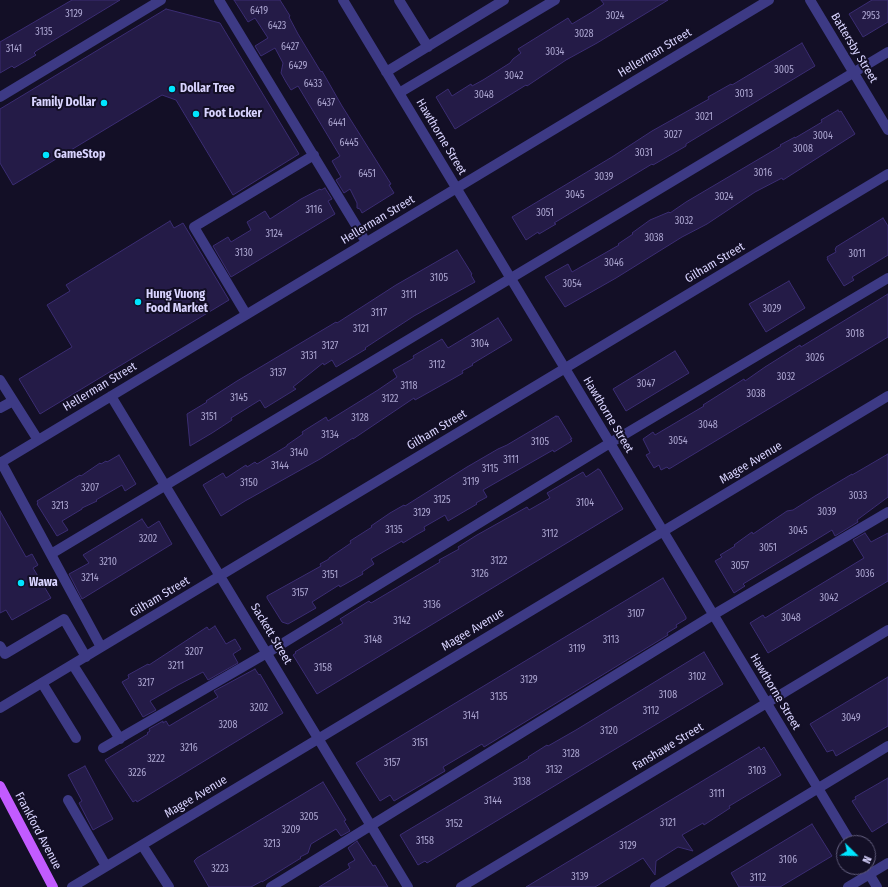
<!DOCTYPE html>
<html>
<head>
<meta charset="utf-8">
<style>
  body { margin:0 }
  #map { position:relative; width:888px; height:887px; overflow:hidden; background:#130f26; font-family:"Fira Sans Condensed",sans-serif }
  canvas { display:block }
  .north { position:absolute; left:836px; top:835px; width:40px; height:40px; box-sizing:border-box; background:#130f26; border:1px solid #625e7d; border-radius:50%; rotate:113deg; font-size:11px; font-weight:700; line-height:16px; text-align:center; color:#d9d4ff }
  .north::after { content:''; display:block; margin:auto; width:14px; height:18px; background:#00e5ff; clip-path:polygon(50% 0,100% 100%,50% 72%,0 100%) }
</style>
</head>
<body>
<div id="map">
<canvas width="888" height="887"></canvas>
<div class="north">N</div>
</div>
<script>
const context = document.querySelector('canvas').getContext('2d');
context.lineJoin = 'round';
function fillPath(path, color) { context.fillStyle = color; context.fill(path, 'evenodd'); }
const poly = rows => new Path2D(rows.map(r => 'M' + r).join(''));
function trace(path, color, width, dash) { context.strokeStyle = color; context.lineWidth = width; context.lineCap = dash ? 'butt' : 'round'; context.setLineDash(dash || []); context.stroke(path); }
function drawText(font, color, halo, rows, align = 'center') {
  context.font = font + ' "Fira Sans Condensed",sans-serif'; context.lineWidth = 4; context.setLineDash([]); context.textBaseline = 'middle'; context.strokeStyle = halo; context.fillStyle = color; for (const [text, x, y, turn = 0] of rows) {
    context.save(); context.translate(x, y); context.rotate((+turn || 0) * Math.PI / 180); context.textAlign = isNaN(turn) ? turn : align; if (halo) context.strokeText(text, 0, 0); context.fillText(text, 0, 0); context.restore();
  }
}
const building = poly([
  [72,0,120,0,36,51,34,53,36,55,14,68,12,66,0,73,0,42,72,0],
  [234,0,280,0,290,16,289,17,298,34,321,72,322,71,342,106,391,184,389,185,394,193,362,213,360,209,357,208,357,203,350,189,344,193,336,180,341,177,332,161,340,156,298,86,291,90,286,82,281,73,283,63,275,48,261,56,255,46,268,38,255,18,248,22,234,0],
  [601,0,668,0,597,43,566,60,527,86,526,85,455,129,436,97,448,89,452,96,471,84,472,86,483,80,510,63,513,59,521,53,518,49,568,18,572,24,592,12,604,4,601,0],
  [872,0,888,0,888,22,863,37,849,14,872,0],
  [166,9,220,23,299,154,233,195,176,100,162,95,13,185,0,163,0,109,166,9],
  [802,43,815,66,686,144,686,146,653,165,652,164,554,223,556,224,539,234,538,232,526,240,512,217,612,157,652,131,709,99,708,97,731,84,732,85,802,43],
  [838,110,839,112,841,111,855,134,783,180,782,178,755,192,707,224,682,237,616,278,565,307,545,277,568,264,572,272,619,245,618,244,633,234,632,233,650,220,669,212,670,213,686,202,781,146,780,145,795,137,795,138,812,128,822,122,821,120,838,110],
  [325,188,332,199,328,201,335,214,231,277,213,246,228,237,231,242,251,230,247,222,265,211,270,219,301,199,320,189,321,190,325,188],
  [883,218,888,226,888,255,852,277,854,280,844,286,827,259,828,259,827,257,836,252,835,249,836,248,836,247,883,218],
  [170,221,174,228,183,223,229,300,40,414,19,379,72,347,47,305,70,291,66,285,170,221],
  [457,250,472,274,471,275,475,282,414,316,365,348,366,349,336,367,332,360,324,365,323,363,293,387,296,389,265,408,260,400,231,418,232,420,212,433,190,446,187,414,207,402,206,401,237,381,269,362,336,322,337,323,396,285,457,250],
  [789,281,805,308,766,332,749,304,789,281],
  [888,294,888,337,669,469,667,467,661,470,659,465,654,468,646,455,650,453,643,439,653,432,655,435,704,406,703,405,744,379,745,381,765,367,800,345,801,347,888,294],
  [498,318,512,340,472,364,473,365,462,371,463,373,449,381,415,400,414,398,353,439,353,438,320,459,245,501,221,516,203,485,223,473,226,478,246,465,247,467,255,462,257,464,287,446,287,445,303,434,302,432,326,417,328,421,378,390,397,377,393,370,414,358,413,356,442,339,448,348,498,318],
  [675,351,689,373,626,411,613,389,675,351],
  [556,416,556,417,558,416,572,439,570,439,572,441,554,452,553,450,483,490,487,497,476,503,477,504,448,521,445,515,424,527,425,530,416,535,403,543,402,541,371,559,374,564,362,572,363,574,340,587,339,585,312,602,316,608,288,624,282,622,267,598,267,596,321,566,320,564,329,559,329,558,351,543,350,541,372,527,371,526,390,513,404,505,405,506,467,467,498,449,507,445,556,416],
  [888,454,888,497,857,520,858,522,835,536,832,530,743,584,745,586,734,593,715,561,722,557,720,555,735,546,734,545,752,532,753,534,787,511,793,510,815,496,852,474,852,475,888,454],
  [119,455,136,484,125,491,122,485,96,500,97,501,82,508,82,509,62,521,68,530,57,536,37,504,38,503,37,501,75,478,80,475,81,476,100,463,101,464,106,461,107,462,119,455],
  [598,469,600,470,623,509,317,694,293,655,296,653,295,652,343,623,340,619,369,601,371,603,440,562,439,560,459,549,458,547,477,535,527,507,529,510,550,498,547,493,583,472,586,477,598,469],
  [0,511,26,557,32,554,38,565,33,568,51,598,12,620,6,610,0,613,0,511],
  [142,519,148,528,159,521,172,544,82,599,69,574,89,563,83,555,142,519],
  [865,533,871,542,888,533,888,581,768,653,750,623,763,615,765,618,864,558,853,540,865,533],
  [663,578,686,617,686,619,676,625,677,627,667,633,668,635,484,747,482,744,443,767,445,771,394,801,390,795,380,801,356,763,663,578],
  [215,626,226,644,235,639,241,649,233,654,238,663,208,680,203,672,178,685,150,701,156,710,143,717,122,682,129,678,128,675,148,664,149,665,207,627,209,630,215,626],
  [704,652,723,684,427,863,425,861,418,865,400,835,529,758,528,757,547,745,548,746,576,730,704,652],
  [255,669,259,675,260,674,283,713,137,802,136,800,133,802,105,760,148,734,147,733,150,731,149,729,163,721,163,723,166,721,169,726,218,697,214,691,255,669],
  [888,677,888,726,836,756,833,750,827,752,810,724,888,677],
  [759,747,761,750,764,747,781,775,731,805,729,806,730,808,704,825,703,823,682,835,693,851,678,847,656,861,655,875,643,858,595,887,526,887,759,747],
  [85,766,113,819,93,830,79,803,82,801,68,775,85,766],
  [888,778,888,822,872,832,852,801,856,799,855,797,888,778],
  [323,782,346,820,344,821,350,831,341,836,336,829,311,844,308,853,300,857,301,858,262,882,262,881,251,887,209,887,194,861,197,858,323,782],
  [812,824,832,856,780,887,739,887,731,873,812,824],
  [357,841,373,866,375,865,388,887,319,887,350,868,348,864,355,860,348,848,357,841]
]);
const minor = poly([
  [219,0,366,242],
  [343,0,851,843],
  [399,0,428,47],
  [810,0,888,130],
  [386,72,504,0],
  [399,93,555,0],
  [0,97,161,0],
  [246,314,194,227,314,155],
  [0,380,38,440],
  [111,396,408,887],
  [0,408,13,401],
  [1,462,101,647],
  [0,463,769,0],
  [51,554,888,52],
  [0,646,5,654,64,619,86,657],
  [73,665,120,739],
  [42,683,76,738],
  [0,708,888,174],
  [103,748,267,653,610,443,888,278],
  [68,800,106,866],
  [142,845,169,887],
  [865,867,877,887],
  [72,887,888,396],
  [271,887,713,615,888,512],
  [461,887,888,630],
  [655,887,888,746],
  [848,887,888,863]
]);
const major = poly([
  [0,786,53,887]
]);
const markers = [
  [172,89,4,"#00e5ff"],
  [104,103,4,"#00e5ff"],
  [196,114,4,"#00e5ff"],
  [46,155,4,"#00e5ff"],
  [138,302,4,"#00e5ff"],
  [21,583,4,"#00e5ff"]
];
const numberNames = [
  ["6419",259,11],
  ["3129",74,14],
  ["3024",615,16],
  ["2953",871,16],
  ["6423",277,26],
  ["3135",44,32],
  ["3028",584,34],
  ["6427",290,47],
  ["3141",14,49],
  ["3034",555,52],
  ["6429",298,66],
  ["3005",784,70],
  ["3042",514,76],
  ["6433",313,84],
  ["3013",744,94],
  ["3048",484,95],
  ["6437",326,103],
  ["3021",704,117],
  ["6441",337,123],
  ["3027",673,135],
  ["3004",823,136],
  ["6445",349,143],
  ["3008",803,149],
  ["3031",644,153],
  ["3016",763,173],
  ["6451",367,174],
  ["3039",604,177],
  ["3045",575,195],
  ["3024",724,197],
  ["3116",314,210],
  ["3051",545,213],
  ["3032",684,221],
  ["3124",274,234],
  ["3038",654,238],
  ["3130",244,253],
  ["3011",857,254],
  ["3046",614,263],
  ["3105",439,278],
  ["3054",572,284],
  ["3111",409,295],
  ["3029",772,309],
  ["3117",379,313],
  ["3121",361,329],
  ["3018",855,334],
  ["3104",480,344],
  ["3127",330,346],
  ["3131",309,356],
  ["3026",815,358],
  ["3112",437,365],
  ["3137",278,373],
  ["3032",786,377],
  ["3047",646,384],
  ["3118",409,386],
  ["3038",756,394],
  ["3145",239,398],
  ["3122",390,399],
  ["3151",209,417],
  ["3128",360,418],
  ["3048",708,425],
  ["3134",330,435],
  ["3054",678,441],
  ["3105",540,442],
  ["3140",299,453],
  ["3111",511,460],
  ["3144",280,466],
  ["3115",490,469],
  ["3119",471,482],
  ["3150",249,483],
  ["3207",90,488],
  ["3033",858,496],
  ["3125",442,500],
  ["3104",585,503],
  ["3213",60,506],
  ["3039",827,512],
  ["3129",422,513],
  ["3135",394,530],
  ["3045",798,531],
  ["3112",550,534],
  ["3202",148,539],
  ["3051",768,548],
  ["3122",499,561],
  ["3210",108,562],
  ["3057",740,566],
  ["3126",480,574],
  ["3036",865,574],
  ["3151",330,575],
  ["3214",90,578],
  ["3157",300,593],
  ["3042",829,598],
  ["3136",432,605],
  ["3107",636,614],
  ["3048",791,618],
  ["3142",402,621],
  ["3148",373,640],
  ["3113",611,640],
  ["3119",577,649],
  ["3207",194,652],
  ["3211",176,666],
  ["3158",323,668],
  ["3102",697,677],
  ["3129",529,680],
  ["3217",146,683],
  ["3108",668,695],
  ["3135",499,697],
  ["3202",259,708],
  ["3112",651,711],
  ["3141",471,716],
  ["3049",851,718],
  ["3208",228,725],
  ["3120",609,731],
  ["3151",420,743],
  ["3216",189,748],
  ["3128",571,754],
  ["3222",156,759],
  ["3157",392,763],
  ["3132",554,770],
  ["3103",757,771],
  ["3226",137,773],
  ["3138",522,782],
  ["3111",717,794],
  ["3144",493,801],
  ["3205",309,817],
  ["3121",668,823],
  ["3152",454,824],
  ["3209",291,830],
  ["3158",425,841],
  ["3213",272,844],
  ["3129",628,846],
  ["3106",788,860],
  ["3223",220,869],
  ["3139",580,877],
  ["3112",758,878]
];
const streetNames = [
  ["Battersby Street",854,48,59],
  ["Hellerman Street",655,53,-31],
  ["Hawthorne Street",441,137,59],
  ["Hellerman Street",378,220,-31],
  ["Gilham Street",715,263,-31],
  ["Hellerman Street",100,387,-31],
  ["Hawthorne Street",608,415,59],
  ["Gilham Street",437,430,-31],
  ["Magee Avenue",751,463,-31],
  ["Gilham Street",160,597,-31],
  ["Magee Avenue",473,630,-31],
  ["Sackett Street",271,634,59],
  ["Hawthorne Street",775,692,59],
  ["Fanshawe Street",668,747,-31],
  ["Magee Avenue",196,797,-31],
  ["Frankford Avenue",38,831,62]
];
const poiNames = [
  ["Dollar Tree",180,89],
  ["Family Dollar",96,103,"right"],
  ["Foot Locker",204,114],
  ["GameStop",54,155],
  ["Hung Vuong",146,295],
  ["Food Market",146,309],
  ["Wawa",29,583]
];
fillPath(building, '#241b47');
trace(building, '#3b2d73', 1);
trace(minor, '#3d3a85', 10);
trace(major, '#c25bff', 10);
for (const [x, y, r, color] of markers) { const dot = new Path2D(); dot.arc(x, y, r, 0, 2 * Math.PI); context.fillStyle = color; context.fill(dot); trace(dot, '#130f26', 1.5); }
drawText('10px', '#aca6d1', null, numberNames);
drawText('12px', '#d9d4ff', '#130f26', streetNames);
drawText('bold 12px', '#d9d4ff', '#130f26', poiNames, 'left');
</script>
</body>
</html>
